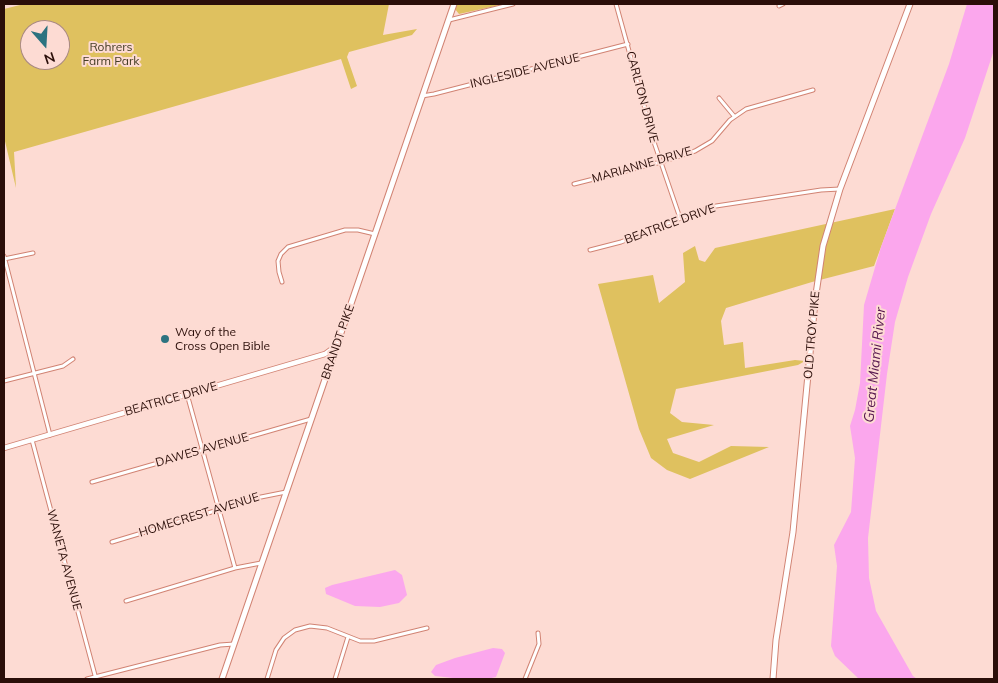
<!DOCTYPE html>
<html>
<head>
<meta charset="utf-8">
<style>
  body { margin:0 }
  #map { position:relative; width:998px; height:683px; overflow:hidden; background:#fddbd3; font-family:Mulish,sans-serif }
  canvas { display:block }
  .frame { position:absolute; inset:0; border:5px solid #2b0e09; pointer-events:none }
  .north { position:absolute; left:20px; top:20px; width:50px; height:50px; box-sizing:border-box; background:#fddbd3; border:1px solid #a98982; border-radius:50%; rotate:161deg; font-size:14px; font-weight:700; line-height:20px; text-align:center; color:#2b0e09 }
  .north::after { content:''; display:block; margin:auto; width:18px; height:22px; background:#2d7380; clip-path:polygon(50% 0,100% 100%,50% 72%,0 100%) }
</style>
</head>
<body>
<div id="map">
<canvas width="998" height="683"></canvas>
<div class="frame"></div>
<div class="north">N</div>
</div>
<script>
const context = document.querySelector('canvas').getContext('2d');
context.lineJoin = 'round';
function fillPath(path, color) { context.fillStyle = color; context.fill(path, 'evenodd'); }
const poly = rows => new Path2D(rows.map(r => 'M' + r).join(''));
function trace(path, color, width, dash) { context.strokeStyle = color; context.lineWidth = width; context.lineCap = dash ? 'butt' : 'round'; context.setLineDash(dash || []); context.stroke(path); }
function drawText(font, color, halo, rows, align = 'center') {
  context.font = font + ' Mulish,sans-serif'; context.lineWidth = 4; context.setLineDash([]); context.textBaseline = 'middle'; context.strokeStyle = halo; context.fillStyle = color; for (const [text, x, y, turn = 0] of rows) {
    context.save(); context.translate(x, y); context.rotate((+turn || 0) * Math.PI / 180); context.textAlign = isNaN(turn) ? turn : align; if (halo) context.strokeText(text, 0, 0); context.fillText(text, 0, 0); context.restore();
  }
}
const green = poly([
  [24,4,389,4,383,35,417,29,412,35,349,52,347,57,357,86,351,89,341,59,14,152,16,188,4,137,4,9],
  [30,30,60,30,60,60,30,60],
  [456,4,505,4,459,14,455,9],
  [895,209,874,266,812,282,726,308,721,321,724,345,743,342,745,368,795,360,805,361,798,365,676,389,670,413,682,422,714,425,667,439,673,453,699,462,731,446,769,447,690,479,667,470,651,458,639,429,598,284,653,275,659,303,685,282,683,253,695,246,699,260,705,262,715,248]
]);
const water = poly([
  [967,4,994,4,994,50,965,138,931,214,908,277,895,322,887,374,868,538,869,578,876,611,913,676,917,679,859,679,835,656,831,646,837,566,834,545,851,512,855,458,850,426,855,410,860,383,864,305,881,247,949,64],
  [395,570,402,575,407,595,399,603,380,607,355,606,326,594,325,588,332,585],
  [493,648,502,649,505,653,496,677,487,679,462,679,435,676,431,672,436,665,455,658]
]);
const minor = poly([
  [616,4,655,145,680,218],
  [779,6,783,4],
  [449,20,513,4],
  [422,96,434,94,628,44],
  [719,98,734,116],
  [574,184,661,162,695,151,712,141,730,120,746,109,813,90],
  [590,250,621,242,686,216,716,206,821,190,840,189],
  [4,256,50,435],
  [4,259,33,253],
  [282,282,279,272,278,261,281,254,288,247,345,230,358,230,375,234],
  [4,381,63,366,73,359],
  [187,394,235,568],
  [32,440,96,679],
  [92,482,311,419],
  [112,542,261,497,286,492],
  [126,601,235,568,261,563],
  [87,679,220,645,234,644],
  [267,679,276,650,284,638,295,630,310,626,327,628,360,641,374,641,427,628],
  [335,679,348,637],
  [525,679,539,644,538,633]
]);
const tertiary = poly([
  [4,448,325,354,336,346]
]);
const secondary = poly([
  [222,679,454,4]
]);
const primary = poly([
  [773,679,776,640,793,532,815,301,823,246,840,189,910,4]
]);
const markers = [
  [165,339,5,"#2d7380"]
];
const parkNames = [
  ["Rohrers",111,47],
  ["Farm Park",111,61]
];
const streetNames = [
  ["INGLESIDE AVENUE",525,71,-14],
  ["CARLTON DRIVE",642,97,75],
  ["MARIANNE DRIVE",642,165,-16],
  ["BEATRICE DRIVE",670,224,-20],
  ["OLD TROY PIKE",812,335,-85],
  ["BRANDT PIKE",338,342,-71],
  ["BEATRICE DRIVE",171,399,-16],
  ["DAWES AVENUE",202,450,-16],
  ["HOMECREST AVENUE",199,515,-17],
  ["WANETA AVENUE",64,560,75]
];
const poiNames = [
  ["Way of the",175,332],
  ["Cross Open Bible",175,346]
];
const waterNames = [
  ["Great Miami River",875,365,-84]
];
fillPath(green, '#dfc15f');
fillPath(water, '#fba7ed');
trace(minor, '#d18373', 5);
trace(tertiary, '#d18373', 6);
trace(secondary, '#d18373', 7);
trace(primary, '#d18373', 7);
trace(minor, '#fff', 3);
trace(tertiary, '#fff', 4.5);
trace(secondary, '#fff', 5);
trace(primary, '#fff', 5);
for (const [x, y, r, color] of markers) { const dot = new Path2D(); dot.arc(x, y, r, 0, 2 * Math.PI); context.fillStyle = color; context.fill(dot); trace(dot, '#fddbd3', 2); }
drawText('12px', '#443d25', '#fddbd3', parkNames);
drawText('12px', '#2b0e09', '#fddbd3', streetNames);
drawText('12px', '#2b0e09', '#fddbd3', poiNames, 'left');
drawText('italic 14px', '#55164e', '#fddbd3', waterNames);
</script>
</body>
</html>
